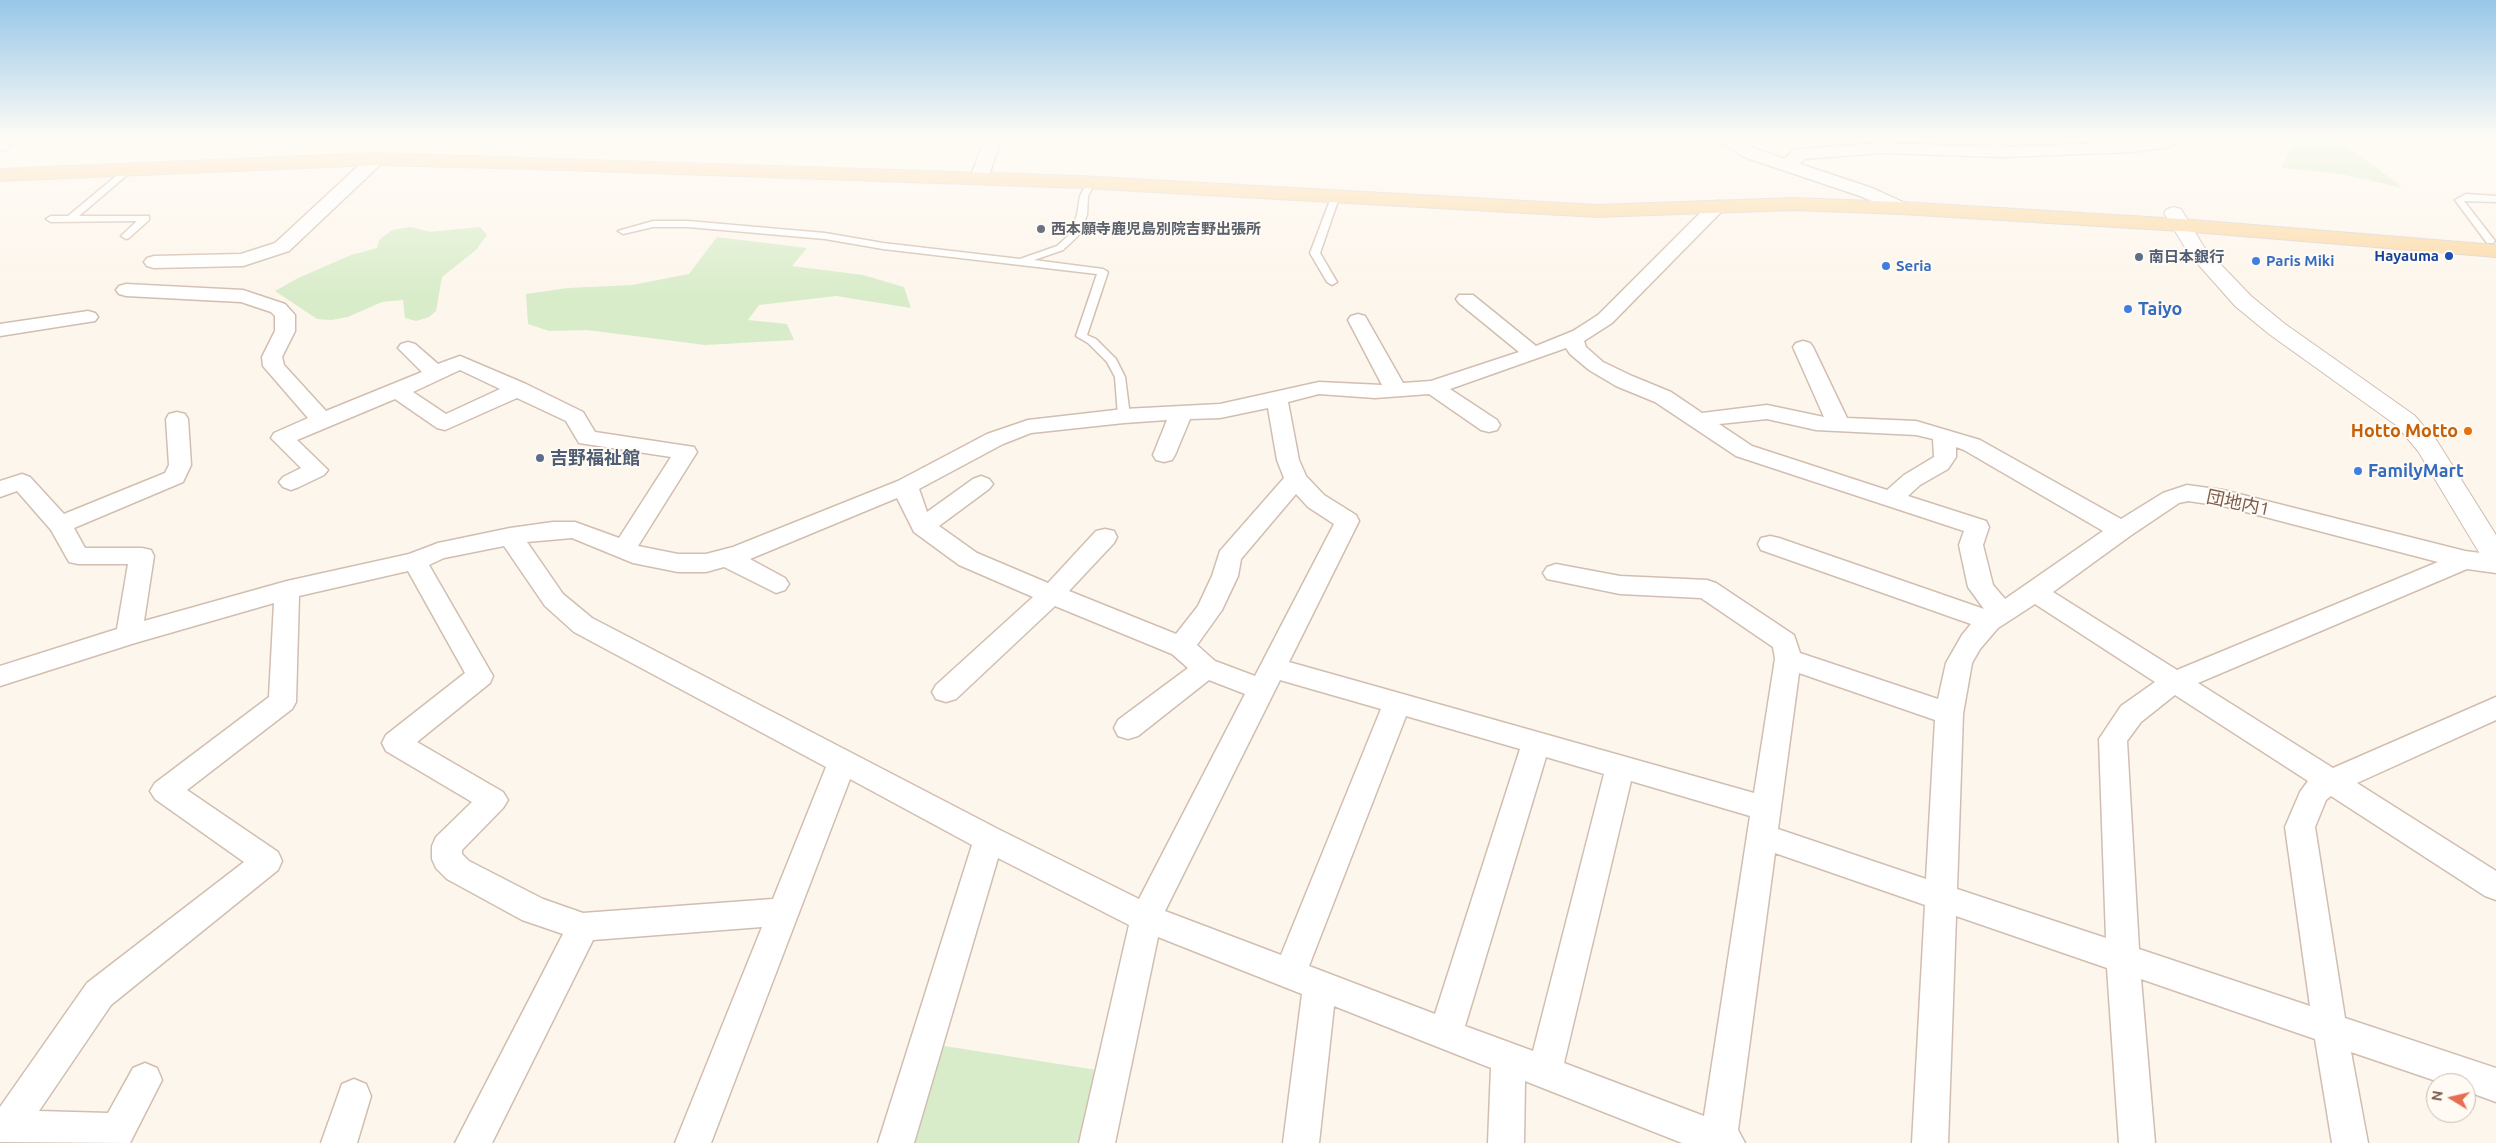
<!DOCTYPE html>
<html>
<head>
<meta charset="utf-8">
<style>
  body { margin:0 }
  #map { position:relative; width:2496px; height:1143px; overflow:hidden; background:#fdf6ec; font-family:Ubuntu,sans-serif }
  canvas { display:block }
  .north { position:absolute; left:2426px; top:1073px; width:50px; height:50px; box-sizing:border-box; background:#fffaf3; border:1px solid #cabbb1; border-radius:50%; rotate:279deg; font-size:14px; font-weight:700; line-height:20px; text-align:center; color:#7a5c4d }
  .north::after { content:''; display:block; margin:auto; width:18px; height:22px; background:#e76f51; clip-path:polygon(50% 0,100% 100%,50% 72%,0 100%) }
</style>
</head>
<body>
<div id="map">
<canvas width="2496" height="1143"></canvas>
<div class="north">N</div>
</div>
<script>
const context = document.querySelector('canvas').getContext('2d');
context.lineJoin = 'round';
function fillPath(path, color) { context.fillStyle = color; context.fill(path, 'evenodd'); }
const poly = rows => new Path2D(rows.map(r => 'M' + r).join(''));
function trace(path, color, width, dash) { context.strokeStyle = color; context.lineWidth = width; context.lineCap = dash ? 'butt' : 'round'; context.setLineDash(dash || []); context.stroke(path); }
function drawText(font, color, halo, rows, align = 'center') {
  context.font = font + ' Ubuntu,"Noto Sans JP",sans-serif'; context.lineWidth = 4; context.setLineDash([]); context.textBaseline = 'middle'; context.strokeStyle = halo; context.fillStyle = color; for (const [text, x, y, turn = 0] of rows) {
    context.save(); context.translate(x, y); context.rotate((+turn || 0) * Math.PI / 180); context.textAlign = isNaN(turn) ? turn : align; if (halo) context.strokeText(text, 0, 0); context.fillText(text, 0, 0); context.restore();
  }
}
const green = poly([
  [2296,137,2335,137,2403,188,2342,174,2281,168],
  [411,227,430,232,480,227,487,235,476,250,442,277,436,311,429,317,416,321,405,318,403,300,382,302,348,317,331,320,317,319,275,291,298,278,351,255,377,248,379,240,392,230],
  [717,237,807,248,792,266,863,275,904,287,911,308,836,296,759,305,748,320,787,324,794,340,705,345,587,330,549,331,528,324,526,294,568,288,632,285,689,274],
  [938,1045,1103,1071,1085,1143,908,1143]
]);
const service = poly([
  [1986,137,1995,137,2007,152,2006,154,2000,154,1986,137],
  [2411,137,2435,137,2414,142,2411,141,2411,137],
  [127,167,134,169,79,216,149,216,149,220,129,238,126,239,121,236,137,221,51,222,46,219,51,216,68,216,127,167],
  [1088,181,1095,183,1088,196,1087,215,1078,236,1063,250,1034,260,1103,269,1108,272,1087,335,1096,339,1116,359,1125,377,1130,416,1124,419,1118,416,1115,377,1107,362,1088,343,1076,336,1097,274,883,249,825,239,688,227,653,227,623,234,618,231,653,221,688,221,825,233,883,243,1020,259,1057,246,1069,235,1077,215,1080,196,1088,181],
  [1336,192,1340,195,1320,253,1337,282,1332,285,1327,282,1310,253,1332,195,1336,192],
  [2466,194,2496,196,2496,202,2464,201,2495,241,2493,243,2487,243,2455,200,2466,194]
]);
const minor = poly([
  [0,137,18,137,6,150,0,151,0,137],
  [986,137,1002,137,988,178,985,182,979,183,973,182,970,178,986,137],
  [1713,137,1734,137,1756,149,1785,159,1793,150,1799,149,1881,143,2003,147,2132,142,2162,137,2184,137,2169,147,2132,152,2003,157,1881,153,1804,159,1800,164,1872,188,1907,204,1910,208,1907,212,1901,213,1860,196,1744,157,1713,137],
  [376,154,382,155,385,159,382,163,289,251,243,266,154,268,147,266,144,262,147,258,154,256,241,254,275,243,370,155,376,154],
  [1717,201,1723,202,1726,206,1723,210,1612,323,1584,341,1586,347,1603,362,1632,376,1671,392,1702,413,1767,405,1824,417,1793,347,1796,343,1803,341,1810,343,1813,347,1847,418,1916,421,1980,440,2121,519,2163,493,2187,485,2223,490,2465,551,2496,555,2496,573,2467,569,2198,683,2333,768,2496,697,2496,720,2357,783,2496,871,2496,900,2485,896,2331,796,2326,800,2315,827,2345,1018,2496,1068,2496,1102,2466,1091,2466,1083,2442,1083,2351,1052,2368,1143,2332,1143,2315,1039,2141,979,2155,1143,2119,1143,2107,968,1956,916,1948,1143,1912,1143,1925,905,1775,853,1738,1130,1745,1143,1682,1143,1525,1081,1524,1143,1488,1143,1491,1068,1334,1006,1319,1143,1283,1143,1302,994,1158,937,1115,1143,1079,1143,1129,925,998,858,914,1143,878,1143,972,845,850,779,711,1143,675,1143,762,927,593,940,492,1143,455,1143,563,934,522,920,447,879,436,868,432,859,432,846,436,837,472,802,386,751,382,743,386,735,465,673,408,571,299,596,296,702,292,709,187,790,278,852,282,861,278,870,111,1005,39,1111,108,1113,133,1068,145,1063,157,1068,162,1080,130,1143,0,1142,0,1107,87,983,244,862,155,799,150,791,155,783,269,697,274,603,135,643,0,686,0,666,117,629,128,564,78,564,69,562,51,530,17,491,0,497,0,481,22,474,30,477,64,514,165,473,169,465,166,419,169,414,177,412,185,414,188,419,191,465,183,482,74,528,85,548,142,548,151,550,154,556,144,621,287,581,409,554,438,543,510,528,553,522,575,522,619,538,671,457,579,443,566,421,517,398,445,430,437,428,395,399,297,440,328,470,324,475,299,487,291,490,283,487,279,482,283,477,301,468,271,438,274,433,308,418,263,366,262,357,275,331,275,316,271,312,241,302,126,296,119,294,116,290,119,286,126,284,243,290,285,304,295,315,295,331,282,357,284,365,326,411,422,372,398,348,401,344,408,342,415,344,438,364,460,356,526,384,583,412,595,432,694,447,697,452,638,546,678,554,706,554,733,547,898,481,987,434,1028,420,1124,409,1220,404,1319,382,1382,385,1348,320,1351,316,1358,314,1365,316,1403,383,1431,381,1519,352,1459,303,1456,299,1459,295,1473,295,1536,346,1573,331,1598,315,1711,202,1717,201],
  [1566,348,1570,354,1589,370,1616,386,1655,402,1736,456,1964,531,1959,545,1968,587,1984,609,1779,538,1770,536,1761,538,1758,544,1761,550,1971,624,1962,635,1946,663,1938,699,1800,653,1794,635,1716,583,1707,580,1620,576,1556,564,1547,567,1543,573,1547,579,1620,594,1701,598,1773,647,1775,659,1754,793,1289,662,1359,521,1356,515,1324,495,1306,476,1299,460,1288,402,1319,394,1375,398,1429,394,1481,430,1489,432,1497,430,1500,425,1497,420,1450,389,1566,348],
  [460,370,500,389,446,414,413,392,460,370],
  [1268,408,1277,460,1284,478,1220,551,1212,576,1198,606,1176,634,1069,591,1114,543,1117,537,1114,531,1105,529,1096,531,1048,583,977,553,939,526,989,489,993,484,989,479,981,476,973,479,927,512,919,489,1003,444,1031,433,1124,423,1167,420,1153,455,1156,460,1164,462,1172,460,1175,455,1190,419,1220,418,1268,408],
  [1767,419,1816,430,1916,435,1933,439,1934,457,1904,475,1887,490,1752,446,1719,424,1767,419],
  [1956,447,1964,450,2103,531,2005,599,1993,585,1983,545,1989,527,1986,521,1908,496,1920,485,1948,469,1956,457,1956,447],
  [1296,494,1308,507,1334,524,1255,676,1215,661,1197,645,1222,610,1238,576,1241,559,1296,494],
  [897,498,914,532,959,565,1033,597,936,685,932,692,936,699,946,702,956,699,1055,606,1172,654,1188,668,1118,720,1114,728,1118,736,1128,739,1138,736,1209,680,1245,694,1139,899,1000,830,592,618,563,594,527,542,572,538,633,563,678,572,706,572,724,567,776,593,785,590,789,584,785,578,750,559,897,498],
  [2188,501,2223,506,2438,562,2177,670,2053,592,2130,536,2179,503,2188,501],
  [504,546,545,606,574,632,826,767,773,899,583,913,543,899,469,861,462,854,462,850,503,808,508,800,503,792,417,742,490,683,493,676,429,565,444,558,504,546],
  [2035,604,2155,682,2121,706,2099,739,2106,938,1957,889,1963,714,1972,663,1980,649,1998,628,2035,604],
  [1799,673,1935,720,1926,879,1778,829,1799,673],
  [1280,680,1381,709,1281,955,1165,911,1280,680],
  [2175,695,2308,781,2300,792,2285,827,2310,1006,2139,949,2127,741,2141,722,2175,695],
  [1406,716,1520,749,1435,1014,1309,966,1406,716],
  [1546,757,1604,774,1533,1051,1465,1026,1546,757],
  [1631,781,1750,816,1704,1116,1564,1063,1631,781],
  [88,311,95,313,98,317,95,321,0,336,0,324,88,311],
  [354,1079,366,1084,371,1096,357,1143,321,1143,342,1084,354,1079]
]);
const tertiary = poly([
  [2174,207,2181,209,2204,247,2251,296,2285,324,2414,415,2437,441,2496,535,2496,566,2486,564,2418,451,2396,425,2269,334,2235,306,2189,254,2164,213,2167,209,2174,207]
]);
const primary = poly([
  [376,153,1081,176,1597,205,1793,198,1901,202,2181,219,2496,245,2496,257,2181,231,1901,214,1793,210,1597,217,1081,188,534,169,376,165,0,181,0,169,376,153]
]);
const markers = [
  [1041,229,5,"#6b7280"],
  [2449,256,5,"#1a4fb4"],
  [2139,257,5,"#5c6f8a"],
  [2256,261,5,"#3f7fe0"],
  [1886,266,5,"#3f7fe0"],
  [2128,309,5,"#3f7fe0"],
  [2468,431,5,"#e8710a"],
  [540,458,5,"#5c6f8a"],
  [2358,471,5,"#3f7fe0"]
];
const farWorshipnames = [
  ["西本願寺鹿児島別院吉野出張所",1051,229]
];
const farTransitnames = [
  ["Hayauma",2439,256]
];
const farServicenames = [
  ["南日本銀行",2149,257]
];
const farShopnames = [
  ["Paris Miki",2266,261],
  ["Seria",1896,266]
];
const shopNames = [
  ["Taiyo",2138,309],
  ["FamilyMart",2368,471]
];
const foodNames = [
  ["Hotto Motto",2458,431]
];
const serviceNames = [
  ["吉野福祉館",550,458]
];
const streetNames = [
  ["団地内1",2238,503,12]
];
fillPath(green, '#d8ecc9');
trace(service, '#d1beb0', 3);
trace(minor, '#d1beb0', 3);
trace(tertiary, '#d1beb0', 2);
trace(primary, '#dad1cd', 2);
fillPath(service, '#fff');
fillPath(minor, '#fff');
fillPath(tertiary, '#fff');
fillPath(primary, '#fbd9a5');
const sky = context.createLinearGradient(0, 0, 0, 297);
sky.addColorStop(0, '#97c7e8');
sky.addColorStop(0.46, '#fefbf6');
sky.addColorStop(1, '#fefbf600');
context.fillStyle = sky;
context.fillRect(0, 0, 2496, 297);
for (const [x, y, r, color] of markers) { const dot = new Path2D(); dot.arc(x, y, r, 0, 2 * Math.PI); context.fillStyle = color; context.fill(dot); trace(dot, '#fffaf3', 2); }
drawText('bold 15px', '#5b616d', '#fffaf3', farWorshipnames, 'left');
drawText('bold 15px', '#164399', '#fffaf3', farTransitnames, 'right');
drawText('bold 15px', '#4e5e75', '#fffaf3', farServicenames, 'left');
drawText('bold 15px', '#366cbe', '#fffaf3', farShopnames, 'left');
drawText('bold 18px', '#366cbe', '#fffaf3', shopNames, 'left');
drawText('bold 18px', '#c56008', '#fffaf3', foodNames, 'right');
drawText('bold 18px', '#4e5e75', '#fffaf3', serviceNames, 'left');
drawText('18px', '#7a5c4d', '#fffaf3', streetNames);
</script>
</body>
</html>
